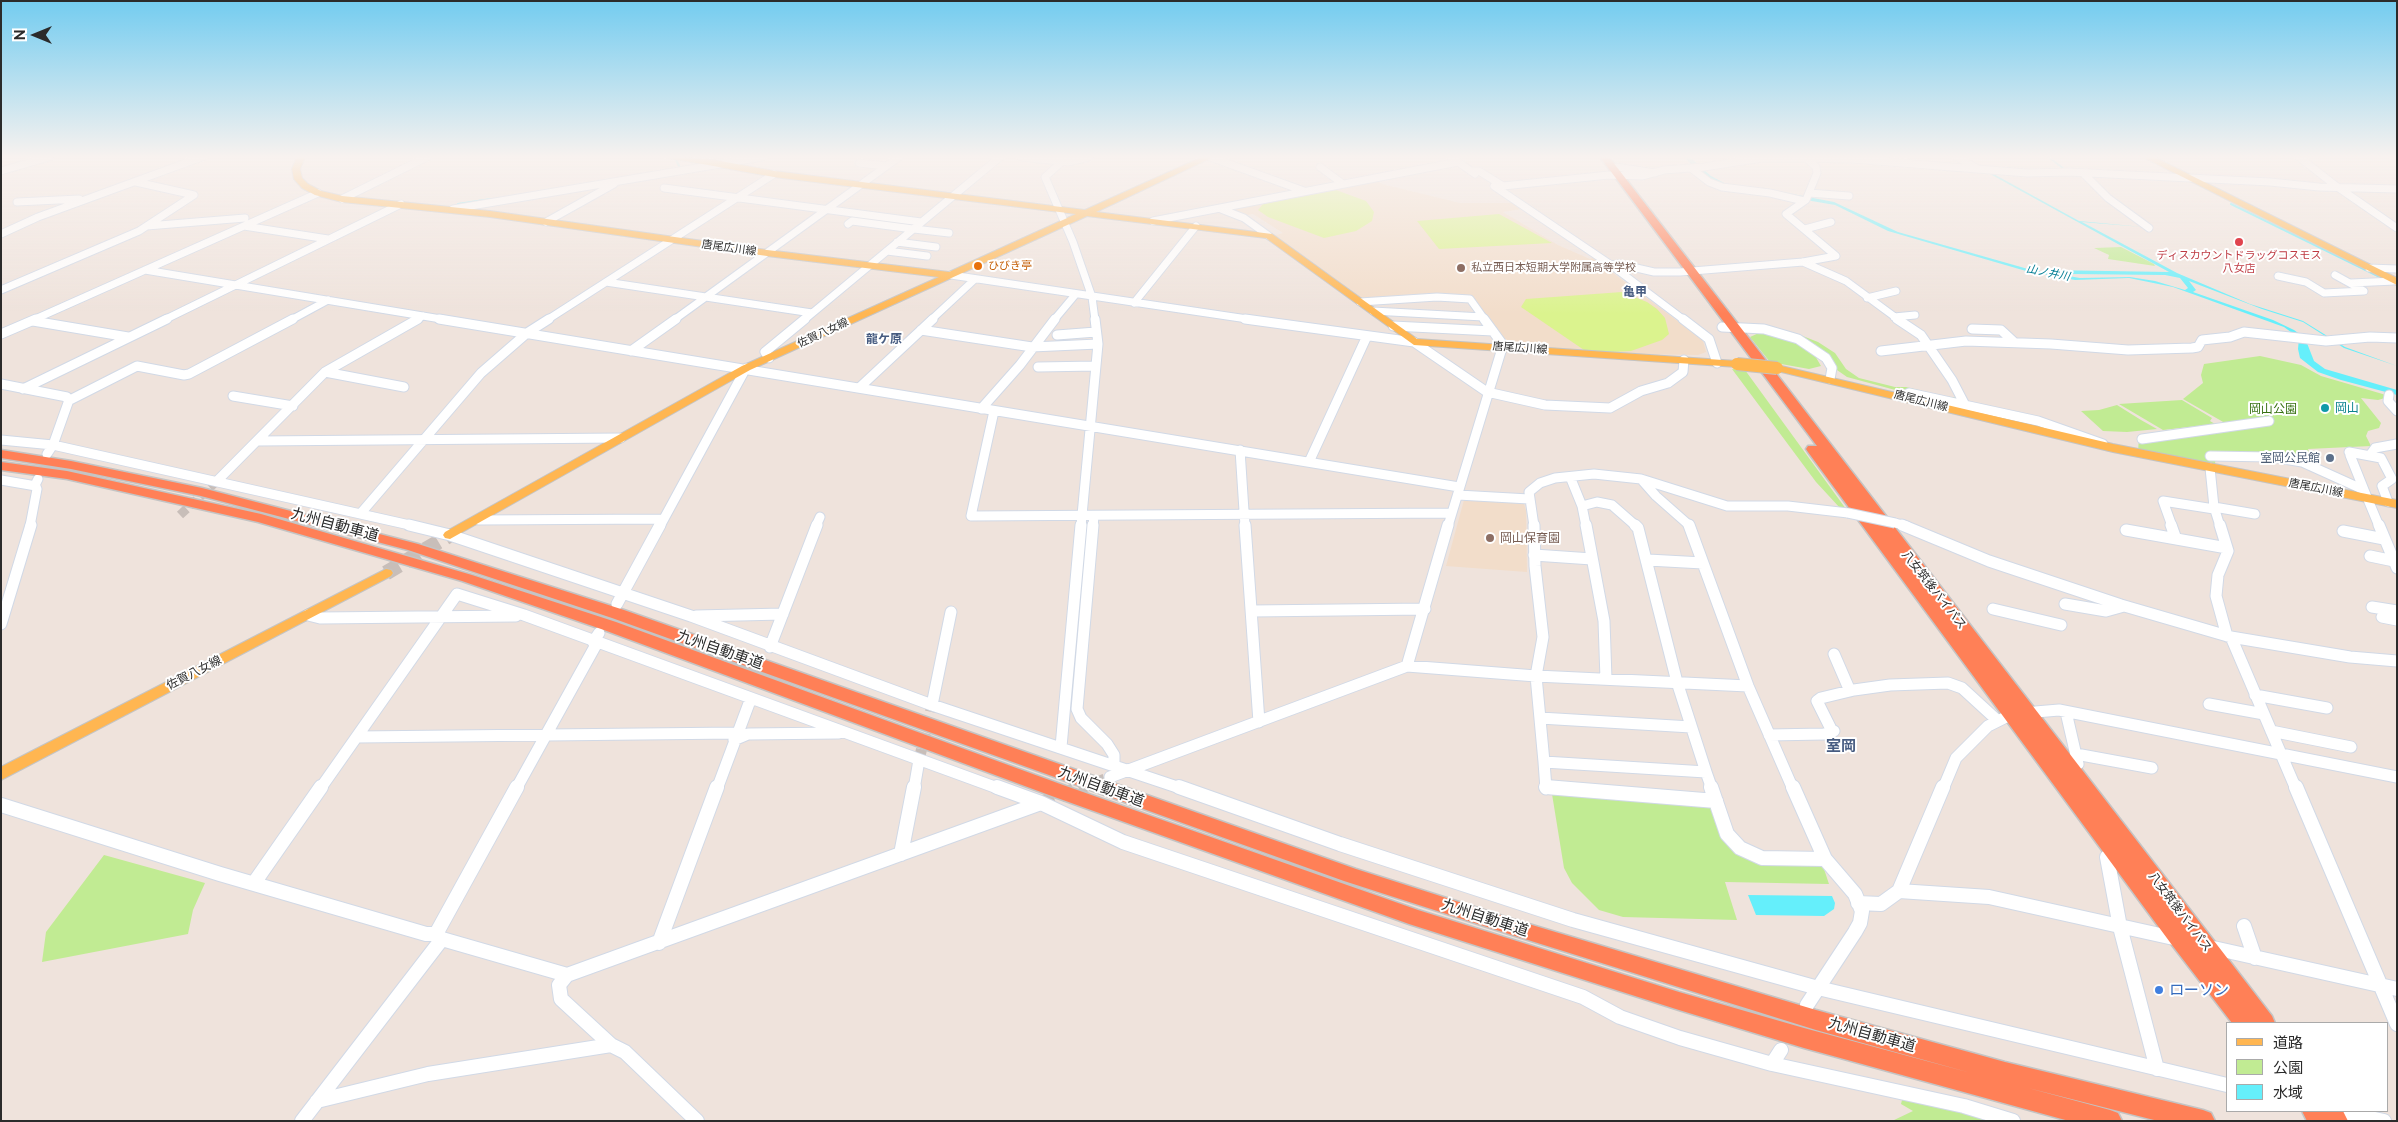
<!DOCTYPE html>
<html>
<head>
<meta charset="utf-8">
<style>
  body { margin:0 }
  #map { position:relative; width:2398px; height:1122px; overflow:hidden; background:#efe3dc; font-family:Raleway,"Noto Sans JP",sans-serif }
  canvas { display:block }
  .frame { position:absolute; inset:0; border:2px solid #2b2b2b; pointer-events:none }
  .legend { position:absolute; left:2226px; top:1022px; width:162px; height:90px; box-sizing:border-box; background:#fff; border:1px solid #aaa; margin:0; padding:6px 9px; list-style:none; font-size:15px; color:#2b2b2b }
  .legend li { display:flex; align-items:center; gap:10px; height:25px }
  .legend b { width:25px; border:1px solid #aaa }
  .north { position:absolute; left:10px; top:10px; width:50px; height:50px; -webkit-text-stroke:4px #fff; paint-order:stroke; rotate:270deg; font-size:14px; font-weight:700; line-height:20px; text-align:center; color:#2b2b2b }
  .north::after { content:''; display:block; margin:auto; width:18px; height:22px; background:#2b2b2b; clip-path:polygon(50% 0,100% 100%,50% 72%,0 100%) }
</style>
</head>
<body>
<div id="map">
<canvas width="2398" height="1122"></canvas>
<div class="frame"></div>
<ul class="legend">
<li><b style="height:6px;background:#ffb651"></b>道路</li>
<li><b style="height:14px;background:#c1eb93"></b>公園</li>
<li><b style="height:14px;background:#65effb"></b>水域</li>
</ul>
<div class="north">N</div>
</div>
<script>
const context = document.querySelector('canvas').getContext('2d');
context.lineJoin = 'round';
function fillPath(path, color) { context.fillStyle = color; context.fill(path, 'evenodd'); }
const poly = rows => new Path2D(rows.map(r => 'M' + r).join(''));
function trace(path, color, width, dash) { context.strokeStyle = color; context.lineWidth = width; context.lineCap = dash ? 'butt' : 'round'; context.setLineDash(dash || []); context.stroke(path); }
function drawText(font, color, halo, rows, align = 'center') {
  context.font = font + ' Raleway,"Noto Sans JP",sans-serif'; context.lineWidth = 4; context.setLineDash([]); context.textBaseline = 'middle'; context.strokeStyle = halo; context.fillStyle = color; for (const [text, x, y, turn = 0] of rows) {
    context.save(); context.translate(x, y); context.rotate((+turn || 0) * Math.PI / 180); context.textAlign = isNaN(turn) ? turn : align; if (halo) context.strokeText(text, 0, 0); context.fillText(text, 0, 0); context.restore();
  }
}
const education = poly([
  [1375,179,1382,184,1460,203,1513,203,1521,209,1503,212,1558,245,1590,259,1593,258,1699,337,1703,341,1706,352,1698,355,1638,354,1505,346,1471,298,1363,301,1272,236,1283,233,1253,214,1242,216,1224,208],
  [1466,499,1524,504,1526,511,1527,572,1446,566,1464,500]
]);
const green = poly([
  [2121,247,2154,264,2155,266,2108,259,2109,255,2094,248],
  [1763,326,1795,333,1818,342,1835,353,1846,369,1859,378,1895,387,1906,387,1942,396,1959,398,1958,401,1899,391,1847,377,1837,370,1834,362,1816,345],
  [1761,332,1792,341,1805,348,1814,354,1821,366,1809,369,1770,362,1750,337],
  [2260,356,2301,365,2321,376,2386,395,2385,398,2378,400,2361,398,2381,423,2379,428,2368,431,2366,436,2371,446,2308,449,2310,457,2304,464,2267,458,2216,458,2215,463,2174,459,2138,452,2139,437,2225,423,2183,399,2203,383,2201,375,2204,364],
  [1732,369,1745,370,1846,509,1840,508,1816,482],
  [2182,400,2212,418,2210,421,2215,424,2163,430,2119,404],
  [2117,405,2141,420,2157,429,2127,432,2103,431,2081,411,2099,410],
  [1552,794,1713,804,1734,849,1819,865,1824,869,1829,884,1725,882,1737,920,1623,917,1599,910,1572,883,1564,868],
  [104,855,205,883,193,910,188,934,42,962,46,932],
  [1903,1096,1978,1116,1990,1121,1892,1121,1913,1111,1901,1104]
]);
const pitch = poly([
  [1336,190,1366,201,1374,212,1372,221,1356,231,1324,238,1268,217,1258,210,1263,204],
  [1499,214,1552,243,1439,249,1417,221],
  [1622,292,1647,302,1657,309,1665,318,1669,334,1662,340,1631,351,1611,352,1584,350,1521,307,1526,299]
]);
const water = poly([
  [1684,157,1690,157,1711,176,1726,184,1767,189,1834,202,1898,232,2028,269,2080,278,2130,277,2155,281,2185,290,2188,288,2180,278,2165,275,2070,274,2046,270,2169,272,1959,157,1963,157,2079,221,2143,227,2082,222,2177,273,2250,304,2303,321,2345,347,2397,366,2344,348,2303,322,2262,309,2189,281,2196,290,2193,292,2273,320,2294,330,2305,338,2314,361,2325,369,2397,390,2397,395,2341,380,2318,372,2300,358,2298,349,2299,338,2284,327,2173,287,2129,278,2075,280,2026,271,1888,231,1835,205,1718,185,1694,167],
  [1748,895,1832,896,1835,903,1834,909,1824,916,1756,915]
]);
const stream = poly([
  [698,157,716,157],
  [2048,157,2067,171],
  [676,160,680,168],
  [458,204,491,199],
  [2231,204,2386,280]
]);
const minorTunnelFar2 = poly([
  [180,515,218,480]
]);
const minorTunnelFar1 = poly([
  [919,760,932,705],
  [1079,789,1110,777]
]);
const minorTunnel = poly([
  [1041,803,1082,787]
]);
const majorTunnel = poly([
  [386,573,450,535]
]);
const minorFar3 = poly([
  [1021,157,1068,162,1089,157],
  [1067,157,1045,177,1073,242,1092,297,1095,320],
  [1210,157,1304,191],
  [1451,157,1475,174],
  [1957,157,1978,169],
  [2299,157,2336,186,2397,228],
  [2395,157,2397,158],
  [859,163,886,166],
  [1320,167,1343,184],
  [1616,167,1655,173],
  [1692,169,1709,182,1722,187,1770,193,1804,201],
  [1,171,49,157],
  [1471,171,1479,171,1503,186,1609,175,1642,176,1664,170,1704,167,1762,158,1806,158,1852,159,2027,173,2069,172,2270,182,2319,187,2397,189],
  [2083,173,2108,198,2149,228],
  [1494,186,1611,265,1684,320],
  [664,188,921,222],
  [1809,193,1849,196],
  [342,199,427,157],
  [17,202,79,199],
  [453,209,762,157],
  [1221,209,1244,218,1269,236],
  [1153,221,1458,162],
  [546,222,614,184],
  [848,224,852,221,913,229],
  [147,226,245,218],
  [244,226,328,239],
  [914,229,949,233],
  [1805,229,1831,222],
  [1,234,38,217,202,157],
  [897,242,936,247],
  [887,251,927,256],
  [1803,262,1846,281,1899,320],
  [1611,265,1619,264,1654,272,1680,272,1803,262,1836,256,1786,214,1806,200,1817,173,1816,167,1806,158],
  [2369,268,2397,269],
  [145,270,447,320],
  [951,275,1254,320],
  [2278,276,2306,282,2324,293,2364,291,2335,275],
  [606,282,812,313],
  [2351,283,2395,281],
  [1,290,139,231,194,195,136,182],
  [1867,298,1896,291],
  [1360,302,1437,297,1470,299,1485,320],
  [1134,303,1196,226],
  [1373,311,1483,317],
  [1894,317,1915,315],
  [33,320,318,193],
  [164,320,401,204],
  [291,320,328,300],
  [416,320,423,316],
  [547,320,774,174],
  [674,320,899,157],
  [804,320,1000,157],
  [931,320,975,279],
  [1054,320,1075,295]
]);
const minorFar2 = poly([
  [439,319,1459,487],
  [1245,319,1414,342,1487,392,1545,405,1610,408,1641,391,1668,383,1683,372,1684,360],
  [1683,319,1709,339,1717,363],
  [1897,319,1921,335,1952,380,1965,405],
  [33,321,128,337],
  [1393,326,1493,331],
  [1722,327,1764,329,1798,339,1826,358,1832,368,1830,379],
  [1972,329,2001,330,2014,342],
  [921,330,1032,347,1098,344],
  [1,334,36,319],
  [1057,335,1096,332],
  [631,351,676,319],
  [1881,351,1966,341,2051,344,2128,350,2192,348,2198,347,2202,340,2230,337,2244,332,2326,341,2370,337,2397,338],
  [769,358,765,352,805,319],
  [1038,367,1096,366],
  [325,372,404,387],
  [1,384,67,397,69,400,53,445,47,454],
  [859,388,933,319],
  [23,389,167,319],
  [2389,395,2388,401,2397,411],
  [233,396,293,406],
  [1903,397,1909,393,2038,421,2103,444],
  [68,401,137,366,184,375,189,374,293,319],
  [981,409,1020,365,1055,319],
  [994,411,971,516,1452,513],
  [2142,439,2269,421],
  [1,440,53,445,414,526],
  [258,441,621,438],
  [1240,450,1245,526],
  [2349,452,2381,458,2392,479,2382,486,2388,502],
  [2350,455,2364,490],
  [2370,455,2375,448,2397,444],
  [2210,456,2272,457,2302,462,2364,490,2379,526],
  [1309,462,1367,336],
  [2210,468,2214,507,2220,526],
  [1571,479,1582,506],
  [1641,479,1727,506,1788,506,1848,513],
  [1,480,36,486],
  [218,480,325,372,418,319],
  [1458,495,1529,499],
  [2214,507,2255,514],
  [361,513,481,373,527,333,549,319],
  [478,520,663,519],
  [1895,523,1907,526],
  [30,526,37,489,35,485,38,479],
  [660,526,746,368],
  [816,526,820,517],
  [1081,526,1098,344,1095,319],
  [1093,526,1094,516],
  [1448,526,1503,345,1484,319],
  [1534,526,1529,492,1540,483,1555,478,1594,474,1641,479,1656,496,1690,526],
  [1586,526,1582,506,1597,502,1612,505,1636,526],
  [2172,526,2163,501,2214,509]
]);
const minorFar1 = poly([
  [409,525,450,535,691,616,932,705,1183,789],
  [1093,525,1077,709,1081,718,1107,744,1114,755,1114,765],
  [1245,525,1259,722],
  [1534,525,1535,566,1543,637,1536,676,1544,762,1706,772,1677,682,1638,528,1635,525],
  [1586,525,1604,621,1606,679],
  [1689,525,1748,686,1793,789],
  [1902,525,1989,561,2121,605,2231,637,2350,657,2397,661],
  [2171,525,2176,539],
  [2220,525,2228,551,2218,575,2216,596,2227,636],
  [2379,525,2397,568],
  [2126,530,2227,548],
  [2343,531,2384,539],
  [1534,555,1592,559],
  [2370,556,2394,561],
  [1648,560,1703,563],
  [617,604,660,525],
  [2065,604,2106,611,2124,606],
  [2372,607,2397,611],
  [1993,609,2061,625],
  [1252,611,1425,609],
  [308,615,320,618,516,616],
  [696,616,783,614],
  [2382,617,2397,620],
  [1,624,31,525],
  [2231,637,2296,789],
  [593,642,599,633],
  [770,647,817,525],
  [1834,654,1850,691],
  [1407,666,1448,525],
  [2255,695,2327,708],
  [2209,704,2264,714],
  [932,705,951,612],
  [2066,712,2078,764,2076,765],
  [1540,718,1691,727],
  [1831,729,1817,701,1821,698,1854,690,1890,685,1948,683,1962,688,1998,721],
  [2271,731,2351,747],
  [1769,735,1824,734,1834,731],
  [357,737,737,733],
  [734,740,748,734,839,733],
  [1061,747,1081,525],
  [2076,754,2152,768],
  [1544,762,1546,789],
  [1706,772,1712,789],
  [1110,777,1407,666,1536,676,1748,686],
  [320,789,457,594,524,615,1000,789],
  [516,789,597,643],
  [717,789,751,698],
  [914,789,919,760],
  [1943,789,1956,758,1988,726,2012,714,2059,710,2397,777]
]);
const minor = poly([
  [997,787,1041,803,1123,842,1583,997,1620,1017,1680,1038,1772,1064,1964,1106,2013,1121],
  [1179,787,1340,844,1573,920,1818,988,2227,1085],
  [1546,787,1716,801],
  [1711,787,1727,834,1740,848,1762,858,1825,859],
  [1793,787,1825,859,1855,894,1862,911,1860,923,1855,932,1807,1005],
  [2296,787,2397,1024],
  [1,805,220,874,426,934,436,934,442,939,567,975],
  [901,854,914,787],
  [2118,857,2107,857,2120,927,2157,1069],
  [254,883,321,787],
  [1899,891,1989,897,2178,939],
  [1858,903,1881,904,1899,891,1943,787],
  [2244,926,2255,958],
  [436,934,517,787],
  [659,943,717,787],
  [2209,947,2397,989],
  [1772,1064,1781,1050],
  [317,1101,428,1074,611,1045],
  [2338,1111,2384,1121],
  [302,1121,442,939],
  [697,1121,625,1052,611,1045,561,999,559,985,567,975,1041,803]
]);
const major = poly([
  [297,157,305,157,300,169,302,178,308,184,321,191,342,196,490,211,767,250,949,272,1076,214,774,177,664,157,715,160,774,171,1085,210,1202,157,1213,157,1096,212,1272,234,1417,339,1737,361,1743,364,1737,367,1414,345,1266,238,1087,216,750,370,450,539,445,538,443,535,445,532,742,366,939,277,767,256,490,217,342,202,315,195,302,188,294,179,292,169,297,157],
  [2143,157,2154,157,2397,278,2397,285,2143,157],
  [1777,365,2113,444,2397,500,2397,508,2113,452,1773,370,1771,368,1777,365],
  [386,569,391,570,393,573,391,576,1,780,1,767,386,569]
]);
const highway = poly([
  [1600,157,1609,157,2272,1016,2275,1023,2232,1023,2172,945,1808,452,1806,449,1808,446,1817,446,1600,157],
  [1,450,71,461,202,488,418,544,624,610,1356,869,1512,919,1816,1010,2005,1062,2203,1110,2211,1113,2215,1121,2158,1121,2028,1088,2110,1110,2118,1113,2122,1121,2069,1121,1804,1048,1679,1010,1409,924,1049,795,604,630,462,581,258,522,67,479,1,470,1,462,67,471,261,514,472,575,616,622,1063,785,1418,910,1679,992,1804,1028,1971,1073,1816,1030,1512,935,1344,881,612,618,408,550,201,496,71,469,1,458,1,450],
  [2302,1111,2343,1111,2348,1121,2307,1121,2302,1111]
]);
const minorBridge = poly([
  [1848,513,1895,523]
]);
const majorBridge = poly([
  [1737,364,1777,368]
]);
const markers = [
  [2239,242,5,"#e0444e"],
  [978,266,5,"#e8710a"],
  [1461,268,5,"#8d6e63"],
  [2325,408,5,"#0f9aa8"],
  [2330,458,5,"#5c6f8a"],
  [1490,538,5,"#8d6e63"],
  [2159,990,5,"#3f7fe0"]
];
const farStreetnames = [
  ["唐尾広川線",729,248,8],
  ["佐賀八女線",823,333,-25],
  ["唐尾広川線",1520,348,4],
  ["唐尾広川線",1921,401,14],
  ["唐尾広川線",2316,488,11]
];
const farHealthnames = [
  ["ディスカウントドラッグコスモス",2239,256],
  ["八女店",2239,269]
];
const farFoodnames = [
  ["ひびき亭",988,266]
];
const farEducationnames = [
  ["私立西日本短期大学附属高等学校",1471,268]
];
const farWaternames = [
  ["山ノ井川",2048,273,11]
];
const farQuarternames = [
  ["亀甲",1635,292],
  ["龍ケ原",884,339]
];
const cultureNames = [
  ["岡山",2335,408]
];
const parkNames = [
  ["岡山公園",2273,409]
];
const serviceNames = [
  ["室岡公民館",2320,458]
];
const educationNames = [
  ["岡山保育園",1500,538]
];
const streetNames = [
  ["八女筑後バイパス",1934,590,52],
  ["佐賀八女線",194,673,-27],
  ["八女筑後バイパス",2180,912,53]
];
const nearStreetnames = [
  ["九州自動車道",335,525,15],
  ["九州自動車道",720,650,19],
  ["九州自動車道",1101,787,20],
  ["九州自動車道",1485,918,18],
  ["九州自動車道",1872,1035,16]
];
const quarterNames = [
  ["室岡",1841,746]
];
const nearShopnames = [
  ["ローソン",2169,990]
];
fillPath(education, '#f2ddca');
fillPath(green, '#c1eb93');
fillPath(pitch, '#dbf38e');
fillPath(water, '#65effb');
trace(stream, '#65effb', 2);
trace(minorTunnelFar2, '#c8beb9', 9, [9, 4.5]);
trace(minorTunnelFar1, '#c8beb9', 11, [11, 5.5]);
trace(minorTunnel, '#c8beb9', 14, [14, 7]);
trace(majorTunnel, '#c8beb9', 15, [15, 8]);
trace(minorFar3, '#d1d9e6', 9);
trace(minorFar2, '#d1d9e6', 11);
trace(minorFar1, '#d1d9e6', 13);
trace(minor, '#d1d9e6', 16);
trace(major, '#c4c4c4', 2);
trace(highway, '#c4c4c4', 3);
trace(minorFar3, '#fff', 7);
trace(minorFar2, '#fff', 9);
trace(minorFar1, '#fff', 11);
trace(minor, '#fff', 14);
fillPath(major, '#ffb651');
fillPath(highway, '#ff8057');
trace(minorBridge, '#d1d9e6', 11, []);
trace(majorBridge, '#c4c4c4', 14, []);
trace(minorBridge, '#fff', 9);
trace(majorBridge, '#ffb651', 12);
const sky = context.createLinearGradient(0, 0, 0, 314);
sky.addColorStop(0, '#73ccf0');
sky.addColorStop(0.5, '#f8f2ef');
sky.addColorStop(1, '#f8f2ef00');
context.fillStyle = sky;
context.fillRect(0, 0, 2398, 314);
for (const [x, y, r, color] of markers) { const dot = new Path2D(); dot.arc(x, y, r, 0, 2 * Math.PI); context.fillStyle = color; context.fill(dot); trace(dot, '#fff', 2); }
drawText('11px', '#2b2b2b', '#fff', farStreetnames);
drawText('11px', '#be3a42', '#fff', farHealthnames);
drawText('11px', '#c56008', '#fff', farFoodnames, 'left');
drawText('11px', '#785e54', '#fff', farEducationnames, 'left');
drawText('italic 11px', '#037d94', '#fff', farWaternames);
drawText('bold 12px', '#475c81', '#fff', farQuarternames);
drawText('12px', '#0d838f', '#fff', cultureNames, 'left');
drawText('12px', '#387113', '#fff', parkNames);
drawText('12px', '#4e5e75', '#fff', serviceNames, 'right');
drawText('12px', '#785e54', '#fff', educationNames, 'left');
drawText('12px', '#2b2b2b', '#fff', streetNames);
drawText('15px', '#2b2b2b', '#fff', nearStreetnames);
drawText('bold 15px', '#475c81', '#fff', quarterNames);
drawText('15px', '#366cbe', '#fff', nearShopnames, 'left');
</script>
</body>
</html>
